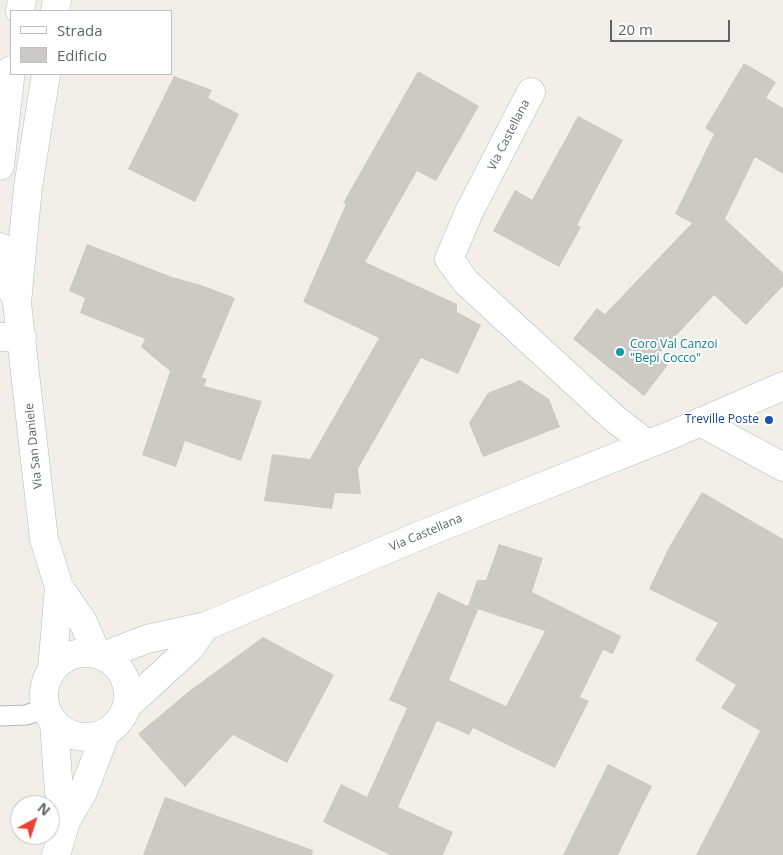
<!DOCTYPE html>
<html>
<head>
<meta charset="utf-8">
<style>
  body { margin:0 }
  #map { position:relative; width:783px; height:855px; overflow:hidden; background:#f1efe8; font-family:"Open Sans",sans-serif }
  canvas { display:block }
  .legend { position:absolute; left:10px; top:10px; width:162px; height:65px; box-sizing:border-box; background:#fff; border:1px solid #bfc1c3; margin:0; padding:6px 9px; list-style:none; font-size:15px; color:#5f6368 }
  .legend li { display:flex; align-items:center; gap:10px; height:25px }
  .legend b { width:25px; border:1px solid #bfc1c3 }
  .north { position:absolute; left:10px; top:795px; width:50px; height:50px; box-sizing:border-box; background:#fff; border:1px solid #bfc1c3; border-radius:50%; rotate:40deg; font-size:14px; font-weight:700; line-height:20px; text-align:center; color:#5f6368 }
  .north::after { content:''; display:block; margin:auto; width:18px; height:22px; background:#ea4335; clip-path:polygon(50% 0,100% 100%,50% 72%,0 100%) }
  .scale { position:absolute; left:610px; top:20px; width:120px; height:22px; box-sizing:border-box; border:2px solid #5f6368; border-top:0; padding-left:6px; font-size:15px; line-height:18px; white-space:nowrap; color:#5f6368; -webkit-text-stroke:4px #fff; paint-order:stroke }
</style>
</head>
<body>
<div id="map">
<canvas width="783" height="855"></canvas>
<ul class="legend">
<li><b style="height:6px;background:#fff"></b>Strada</li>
<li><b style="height:14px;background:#cccac5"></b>Edificio</li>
</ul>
<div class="north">N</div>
<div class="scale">20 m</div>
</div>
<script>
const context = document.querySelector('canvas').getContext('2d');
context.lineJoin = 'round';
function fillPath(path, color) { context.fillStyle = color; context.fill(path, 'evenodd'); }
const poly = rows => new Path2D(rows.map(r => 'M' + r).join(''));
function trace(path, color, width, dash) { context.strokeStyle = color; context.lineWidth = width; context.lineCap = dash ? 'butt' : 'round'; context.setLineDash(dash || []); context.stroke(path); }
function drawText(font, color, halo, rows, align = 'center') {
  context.font = font + ' "Open Sans",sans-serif'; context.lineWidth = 4; context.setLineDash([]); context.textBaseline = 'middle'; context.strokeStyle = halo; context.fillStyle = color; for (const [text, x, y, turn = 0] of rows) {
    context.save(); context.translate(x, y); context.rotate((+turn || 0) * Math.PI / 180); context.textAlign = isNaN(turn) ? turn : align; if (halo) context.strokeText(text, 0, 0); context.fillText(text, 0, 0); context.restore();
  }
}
const building = poly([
  [744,63,776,82,766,98,783,108,783,174,755,157,725,219,783,273,783,286,746,325,714,295,657,356,668,365,644,396,573,339,597,308,605,314,692,223,675,214,714,134,705,128],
  [418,71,479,106,436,181,417,171,365,262,457,304,457,312,481,325,458,374,421,358,358,469,361,494,335,493,332,509,264,501,272,454,310,459,379,338,303,302,346,204,343,203],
  [174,76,212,90,208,98,239,114,195,202,128,169],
  [578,116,623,140,577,225,581,227,559,267,493,231,515,190,532,200],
  [87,244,172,277,201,285,235,298,202,377,207,379,204,386,262,401,241,461,185,441,176,467,142,455,170,371,141,347,145,339,80,313,85,298,69,291],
  [520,380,549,399,560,427,483,457,469,423,488,393],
  [702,492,783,539,783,855,696,855,760,731,721,708,736,685,695,660,718,623,649,589,668,549],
  [499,544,543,558,532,592,621,636,613,654,603,650,580,697,589,701,555,768,473,728,469,735,437,721,398,807,453,832,443,855,390,855,323,822,341,784,367,797,407,708,389,700,438,592,468,606,477,580,486,580],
  [474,608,545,631,506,706,449,680,478,610],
  [263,637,334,675,287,763,233,735,185,787,138,734,188,692],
  [608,764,652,786,618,855,563,855],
  [165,797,313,850,312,855,143,855]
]);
const lane = poly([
  [0,716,26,715,46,708]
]);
const street = poly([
  [531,92,469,212,449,259,466,282,615,419,646,443],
  [0,337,22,337],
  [700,422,783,467]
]);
const secondary = poly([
  [20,11,22,0],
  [55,11,57,0],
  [46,74,28,187,17,303,44,539,59,587,83,622,97,654],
  [0,166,11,70],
  [0,247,13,293],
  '44 695a42 42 0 1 1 84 0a42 42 0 1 1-84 0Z',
  [103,656,147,639,206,626,421,535,671,435,783,386],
  [52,670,59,587],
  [127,706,189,649,206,626],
  [54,724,59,792,66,821],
  [56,855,66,821,83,792,106,732]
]);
const markers = [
  [620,352,5,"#0f9aa8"],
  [769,420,5,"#1a4fb4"]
];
const streetNames = [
  ["Via Castellana",509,135,-63],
  ["Via San Daniele",34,446,-96],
  ["Via Castellana",426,533,-23]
];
const cultureNames = [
  ["Coro Val Canzoi",630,345],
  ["\"Bepi Cocco\"",630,359]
];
const transitNames = [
  ["Treville Poste",759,420]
];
fillPath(building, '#cccac5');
trace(lane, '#b5b8bc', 21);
trace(street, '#b5b8bc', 29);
trace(secondary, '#b6babf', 29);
trace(lane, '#fff', 19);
trace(street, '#fff', 28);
trace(secondary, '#fff', 28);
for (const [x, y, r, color] of markers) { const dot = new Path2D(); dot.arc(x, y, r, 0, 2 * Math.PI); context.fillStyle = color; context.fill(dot); trace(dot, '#fff', 2); }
drawText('12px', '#5f6368', '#fff', streetNames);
drawText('12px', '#0d838f', '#fff', cultureNames, 'left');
drawText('12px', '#164399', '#fff', transitNames, 'right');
</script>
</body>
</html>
